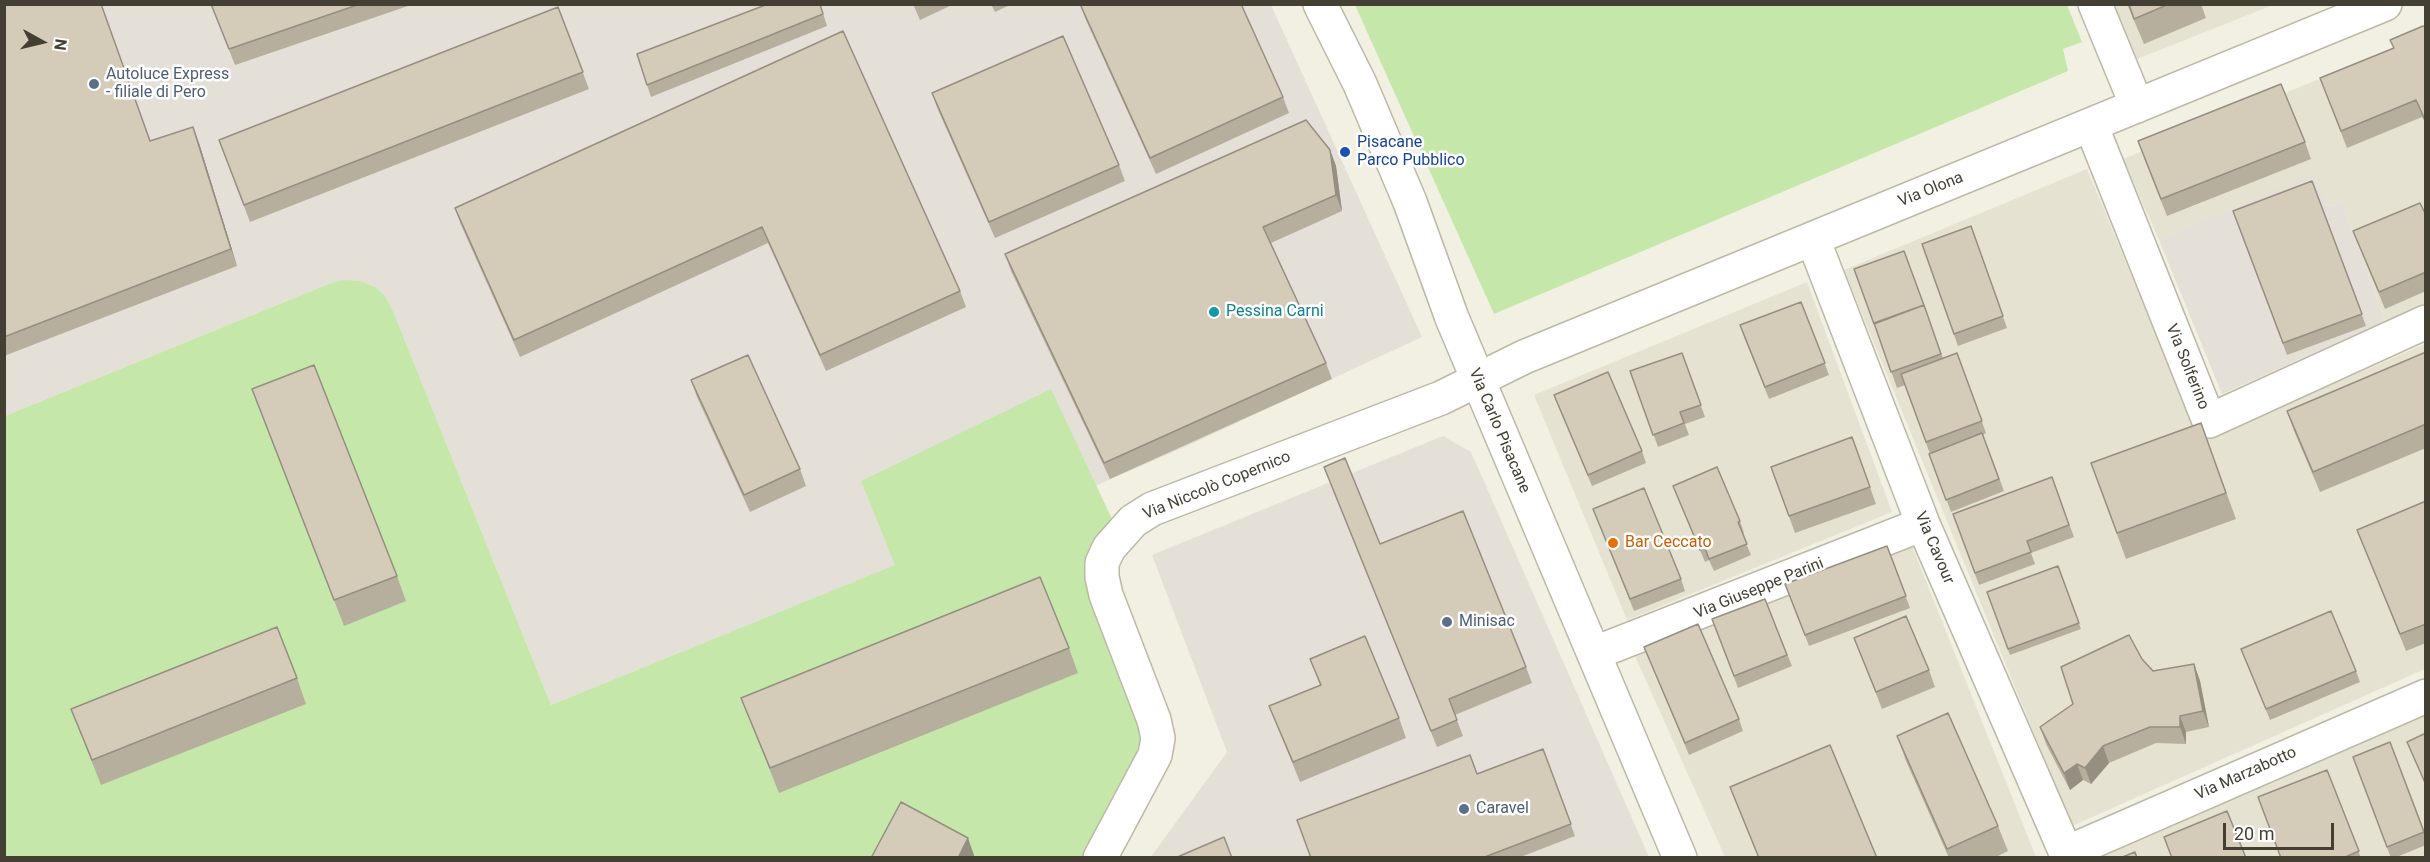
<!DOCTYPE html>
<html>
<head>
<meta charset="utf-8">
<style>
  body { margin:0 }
  #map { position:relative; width:2430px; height:862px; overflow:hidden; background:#f2efe3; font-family:Roboto,sans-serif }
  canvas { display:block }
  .frame { position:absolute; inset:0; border:6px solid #443f33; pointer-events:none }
  .north { position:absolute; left:12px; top:12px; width:60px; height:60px; -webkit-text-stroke:4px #fff; paint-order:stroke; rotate:98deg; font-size:16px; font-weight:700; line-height:24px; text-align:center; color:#443f33 }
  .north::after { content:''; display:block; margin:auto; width:21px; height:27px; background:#443f33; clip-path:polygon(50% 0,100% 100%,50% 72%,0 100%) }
  .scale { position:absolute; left:2223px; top:823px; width:111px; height:27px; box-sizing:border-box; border:3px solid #443f33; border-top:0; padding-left:8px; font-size:18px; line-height:21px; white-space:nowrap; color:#443f33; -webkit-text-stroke:4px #fff; paint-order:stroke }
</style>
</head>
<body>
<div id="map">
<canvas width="2430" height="862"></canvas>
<div class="frame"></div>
<div class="north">N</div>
<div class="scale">20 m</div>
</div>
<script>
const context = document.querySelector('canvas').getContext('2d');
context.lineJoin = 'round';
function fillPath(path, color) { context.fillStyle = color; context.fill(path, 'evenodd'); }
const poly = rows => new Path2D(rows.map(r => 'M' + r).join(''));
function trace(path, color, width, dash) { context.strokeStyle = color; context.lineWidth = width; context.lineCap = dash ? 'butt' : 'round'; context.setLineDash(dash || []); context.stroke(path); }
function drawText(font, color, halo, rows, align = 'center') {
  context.font = font + ' Roboto,sans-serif'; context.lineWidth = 5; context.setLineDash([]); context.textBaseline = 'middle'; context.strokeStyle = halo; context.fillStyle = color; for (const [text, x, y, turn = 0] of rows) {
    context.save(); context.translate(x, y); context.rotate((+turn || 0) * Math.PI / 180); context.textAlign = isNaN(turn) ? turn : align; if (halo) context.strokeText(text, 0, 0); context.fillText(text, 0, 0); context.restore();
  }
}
const residential = poly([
  [2108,5,2273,5,2132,61],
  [2425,36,2425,303,2385,321,2342,202,2329,207,2312,175,2159,240,2123,159],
  [2087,169,2201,442,2425,344,2425,669,2072,826,1844,270],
  [1807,282,1892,512,1627,620,1534,395],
  [1910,541,2036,857,1725,857,1635,656],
  [2425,716,2425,857,2099,857]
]);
const industrial = poly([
  [5,5,1271,5,1422,337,1187,446,1095,486,1050,390,896,565,551,705,393,311,386,297,331,283,5,416],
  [2312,174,2329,207,2342,202,2385,321,2222,394,2159,240],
  [1443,436,1471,452,1649,857,1150,858,1227,752,1152,555]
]);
const green = poly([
  [1355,5,2067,5,2082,42,2063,49,2068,71,1494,314],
  [344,280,360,281,375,287,386,297,393,311,551,705,895,565,861,481,1051,389,1119,534,1109,548,1154,720,1100,857,5,858,5,416,331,283]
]);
const minor = poly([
  [2095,4,2137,106],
  [2091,125,2209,421,2426,322],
  [1813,239,1923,524,2066,853,2426,696],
  [1595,653,1923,524],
  [1100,858,1155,755,1158,738,1154,720,1106,595,1102,577,1102,563,1109,548,1133,521,1152,509,1441,398,1524,357,2385,4]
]);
const tertiary = poly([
  [1320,4,1360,84,1410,202,1452,318,1680,858]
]);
const wall = poly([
  [4,4,150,141,199,143,237,266,4,356],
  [211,4,414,4,235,65],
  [820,4,827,26,651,97,647,85],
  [913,4,954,4,920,20],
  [991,4,1012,4,995,12],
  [1080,4,1283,97,1289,113,1156,174,1085,18],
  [2127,4,2201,4,2206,18,2144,44],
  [558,7,589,89,250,222,225,156],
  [2426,27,2426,124,2422,117,2347,148,2326,94,2393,48],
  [843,31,960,291,966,307,826,371,768,243,520,357,461,225,455,208],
  [932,93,1119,165,1125,181,995,238,938,110],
  [2305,142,2311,159,2167,216,2144,158],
  [1330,150,1336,166,1342,211,1271,243,1326,363,1332,379,1110,479,1011,271,1005,254],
  [2312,181,2366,326,2287,355,2233,211],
  [2426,215,2426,291,2385,309,2353,231],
  [1971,226,2007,328,1958,346,1922,244],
  [1904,251,1943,358,1957,353,1986,433,1983,435,2004,491,1951,512,1905,385,1897,388,1876,328],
  [1801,302,1829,375,1769,399,1744,337],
  [2426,352,2426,448,2320,492,2294,431,2287,411],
  [1682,353,1705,417,1685,424,1689,435,1658,447,1630,371],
  [691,380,800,469,806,486,750,512,697,397],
  [252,389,397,576,406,601,344,626],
  [1554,395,1642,451,1646,463,1592,486],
  [2201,423,2236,519,2126,559,2091,463],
  [1852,437,1876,504,1795,533,1771,467],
  [1324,467,1380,544,1526,667,1532,683,1455,715,1463,736,1437,747],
  [2052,477,2074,537,2031,553,2035,564,1979,585,1953,514],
  [1673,486,1740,521,1744,533,1742,534,1751,555,1714,571,1709,560,1705,562],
  [2426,501,2426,643,2406,651,2357,530],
  [1598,521,1681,579,1685,591,1634,611],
  [1887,546,1910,608,1809,646,1785,584],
  [2058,566,2081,629,2010,655,1987,592],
  [1765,599,1792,666,1738,688,1712,619],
  [1854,638,1929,670,1935,687,1882,709],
  [1644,647,1739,719,1743,731,1689,755],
  [1069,648,1078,673,779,793,741,698],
  [2241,649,2356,671,2360,682,2270,720],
  [1310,659,1399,718,1406,738,1300,782,1269,706,1320,685],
  [2142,659,2153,671,2194,664,2200,681,2209,727,2186,732,2186,744,2156,743,2109,763,2091,784,2083,780,2070,790,2046,744,2040,727,2073,704],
  [297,678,306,704,101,785,71,709],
  [1897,736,1998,826,2008,851,1994,858,1949,858,1906,761],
  [2390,742,2426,835,2426,845,2394,858,2391,858,2353,757],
  [1543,749,1575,836,1518,858,1311,858,1477,774],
  [2327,770,2361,858,2281,858]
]);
const shadedWall = poly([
  [193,127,199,143,237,266,231,249],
  [1330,150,1336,166,1342,211,1336,195],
  [2194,664,2200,681,2209,727,2203,711],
  [2180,716,2186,732,2186,744,2180,727],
  [2103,746,2109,763,2091,784,2085,768],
  [2077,764,2083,780,2070,790,2064,773],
  [968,838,975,858,958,858]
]);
const building = poly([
  [4,4,101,4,150,141,193,127,231,249,4,337,4,4],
  [211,4,360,4,229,49,211,4],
  [768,4,820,4,823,14,647,85,637,54,768,4],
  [1080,4,1241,4,1283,97,1150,158,1080,4],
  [2129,4,2169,4,2134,19,2129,4],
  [558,7,583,72,244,205,219,140,558,7],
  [2423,26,2426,27,2426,122,2416,100,2341,131,2320,78,2394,48,2390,40,2423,26],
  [843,31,960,291,820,355,762,227,514,340,455,208,843,31],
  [1063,36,1119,165,989,222,932,93,1063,36],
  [2281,84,2305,142,2161,199,2138,141,2281,84],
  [1306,120,1330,150,1336,195,1263,227,1326,363,1104,463,1005,254,1306,120],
  [2312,181,2362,314,2283,343,2233,211,2312,181],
  [2420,203,2426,215,2426,272,2379,292,2353,231,2420,203],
  [1971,226,2003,316,1954,334,1922,244,1971,226],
  [1904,251,1925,308,1924,305,1874,324,1854,269,1904,251],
  [1801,302,1825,363,1765,387,1740,325,1801,302],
  [1924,305,1941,354,1891,372,1874,323,1924,305],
  [2426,352,2426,424,2313,472,2287,411,2426,352],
  [1682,353,1701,405,1680,412,1684,423,1653,435,1630,371,1682,353],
  [1957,353,1982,421,1926,442,1901,374,1957,353],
  [748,355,800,469,744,495,691,380,748,355],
  [314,365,397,576,334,600,252,389,314,365],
  [1608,372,1642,451,1588,475,1554,395,1608,372],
  [2201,423,2226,493,2117,533,2091,463,2201,423],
  [1982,433,1999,479,1946,500,1929,454,1982,433],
  [1852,437,1870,487,1789,516,1771,467,1852,437],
  [1345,458,1380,544,1463,511,1526,667,1449,699,1457,720,1431,731,1324,467,1345,458],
  [1717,467,1740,521,1738,522,1747,544,1709,559,1705,548,1700,550,1673,486,1717,467],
  [2052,477,2069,525,2027,541,2031,552,1975,573,1953,514,2052,477],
  [1644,488,1681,579,1630,599,1593,509,1644,488],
  [2426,501,2426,624,2400,634,2357,530,2426,501],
  [1887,546,1906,596,1805,635,1785,584,1887,546],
  [2058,566,2079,623,2008,649,1987,592,2058,566],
  [1040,577,1069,648,770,768,741,698,1040,577],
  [1765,599,1787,655,1734,676,1712,619,1765,599],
  [2331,611,2356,671,2266,709,2241,649,2331,611],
  [1906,616,1929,670,1876,692,1854,638,1906,616],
  [1698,624,1739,719,1685,743,1644,647,1698,624],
  [277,627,297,678,92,760,71,709,277,627],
  [2129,635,2142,659,2153,671,2194,664,2203,711,2180,716,2180,727,2150,727,2103,746,2085,768,2077,764,2064,773,2040,727,2073,704,2061,667,2129,635],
  [1365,636,1399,718,1293,762,1269,706,1321,685,1310,659,1365,636],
  [1948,713,1998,826,1947,849,1897,736,1948,713],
  [2426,733,2426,785,2407,742,2426,733],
  [2390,742,2424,832,2387,847,2353,757,2390,742],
  [1830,745,1877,858,1759,858,1730,787,1830,745],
  [1543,749,1571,824,1482,858,1311,858,1297,820,1470,755,1477,774,1543,749],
  [2327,770,2359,851,2343,858,2281,858,2258,797,2327,770],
  [901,802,968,838,958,858,871,858,901,802],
  [2227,811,2246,858,2172,858,2164,837,2227,811],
  [1224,837,1232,858,1175,858,1224,837],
  [2135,852,2137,858,2120,858,2135,852]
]);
const markers = [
  [94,84,6,"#5c6f8a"],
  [1345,152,6,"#1a4fb4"],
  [1214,312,6,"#0f9aa8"],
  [1613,543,6,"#e8710a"],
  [1447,622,6,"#5c6f8a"],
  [1464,809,6,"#5c6f8a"]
];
const serviceNames = [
  ["Autoluce Express",106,75],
  ["- filiale di Pero",106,93],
  ["Minisac",1459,622],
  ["Caravel",1476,809]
];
const transitNames = [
  ["Pisacane",1357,143],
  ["Parco Pubblico",1357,161]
];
const streetNames = [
  ["Via Olona",1931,190,-22],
  ["Via Solferino",2187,367,68],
  ["Via Carlo Pisacane",1499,431,67],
  ["Via Niccolò Copernico",1217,486,-22],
  ["Via Cavour",1934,548,67],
  ["Via Giuseppe Parini",1759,589,-22],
  ["Via Marzabotto",2246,774,-24]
];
const cultureNames = [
  ["Pessina Carni",1226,312]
];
const foodNames = [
  ["Bar Ceccato",1625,543]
];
fillPath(residential, '#e6e2d1');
fillPath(industrial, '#e4e0d8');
fillPath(green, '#c5e8aa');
trace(minor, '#beb8a5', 36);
trace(tertiary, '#beb8a5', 36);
trace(minor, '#fff', 33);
trace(tertiary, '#fff', 33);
fillPath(wall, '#b6af9e');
fillPath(shadedWall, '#948f81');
fillPath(building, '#d4ccb8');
trace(building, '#948f81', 1.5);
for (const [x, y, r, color] of markers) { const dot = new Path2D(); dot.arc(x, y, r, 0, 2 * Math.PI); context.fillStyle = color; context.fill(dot); trace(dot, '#fff', 2); }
drawText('16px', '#4e5e75', '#fff', serviceNames, 'left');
drawText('16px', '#164399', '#fff', transitNames, 'left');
drawText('16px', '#443f33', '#fff', streetNames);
drawText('16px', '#0d838f', '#fff', cultureNames, 'left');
drawText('16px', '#c56008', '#fff', foodNames, 'left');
</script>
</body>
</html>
